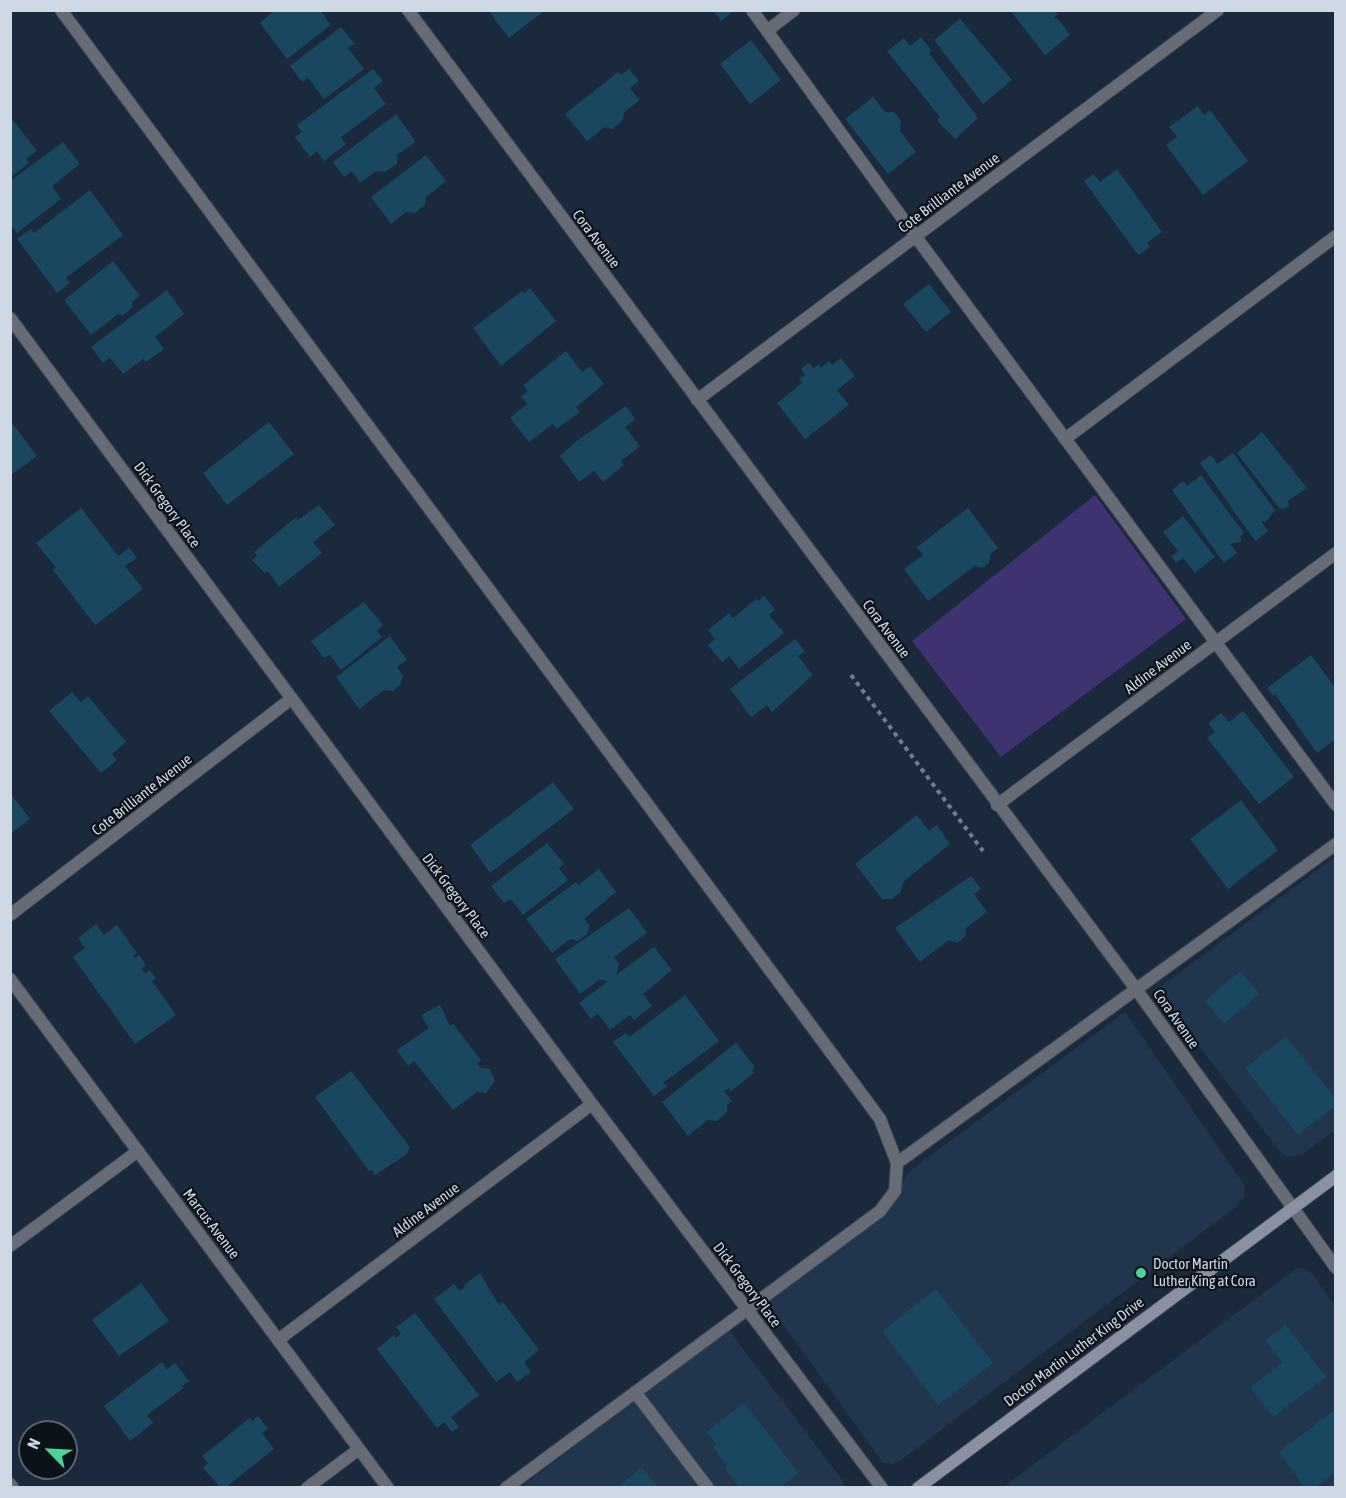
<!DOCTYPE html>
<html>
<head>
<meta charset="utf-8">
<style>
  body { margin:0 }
  #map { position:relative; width:1346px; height:1498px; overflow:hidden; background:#1a2a3c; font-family:"Asap Condensed",sans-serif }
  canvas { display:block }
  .frame { position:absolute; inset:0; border:12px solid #cfd9e6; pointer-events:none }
  .north { position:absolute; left:18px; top:1420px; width:60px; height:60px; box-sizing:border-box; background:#0b121a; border:2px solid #59626c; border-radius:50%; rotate:294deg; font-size:16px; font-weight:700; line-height:24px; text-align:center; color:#cfd9e6 }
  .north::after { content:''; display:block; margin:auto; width:21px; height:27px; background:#4dd39a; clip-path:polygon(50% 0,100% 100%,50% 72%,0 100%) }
</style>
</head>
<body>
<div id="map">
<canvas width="1346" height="1498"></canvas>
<div class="frame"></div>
<div class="north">N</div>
</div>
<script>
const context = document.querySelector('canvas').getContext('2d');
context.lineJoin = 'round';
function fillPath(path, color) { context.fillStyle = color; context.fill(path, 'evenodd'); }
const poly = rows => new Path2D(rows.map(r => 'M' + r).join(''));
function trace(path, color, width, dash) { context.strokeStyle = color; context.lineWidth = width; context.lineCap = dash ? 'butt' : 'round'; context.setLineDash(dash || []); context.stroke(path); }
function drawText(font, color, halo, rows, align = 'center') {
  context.font = font + ' "Asap Condensed",sans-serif'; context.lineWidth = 4.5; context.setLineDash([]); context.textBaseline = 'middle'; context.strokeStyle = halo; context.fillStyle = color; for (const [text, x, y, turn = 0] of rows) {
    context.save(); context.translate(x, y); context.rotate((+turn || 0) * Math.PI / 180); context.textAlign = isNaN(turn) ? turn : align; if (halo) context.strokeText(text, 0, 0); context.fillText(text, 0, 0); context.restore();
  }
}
const built = poly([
  [1335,857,1335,1130,1303,1154,1288,1157,1281,1153,1156,990],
  [1125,1012,1245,1186,1244,1196,1237,1206,900,1461,892,1464,883,1463,767,1302,889,1208,908,1172],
  [1302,1268,1312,1273,1335,1306,1335,1487,1002,1488,1294,1270],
  [728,1329,843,1481,844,1487,520,1488]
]);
const green = poly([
  [1095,495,1186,619,1001,757,912,641]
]);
const building = poly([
  [275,10,320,10,331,25,287,59,260,23],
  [488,10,545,10,509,38],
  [713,10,735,10,721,21],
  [1010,10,1055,10,1058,14,1053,18,1058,19,1070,35,1045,55],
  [960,19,1012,80,983,104,934,40],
  [341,27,355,44,348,48,364,69,324,99,308,78,302,82,290,66],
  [921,37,932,51,929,53,978,118,955,139,937,120,940,117,887,51,904,38,910,46],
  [751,40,781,80,750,104,720,64],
  [373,69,383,81,374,88,386,104,341,137,346,144,324,161,317,151,310,157,295,137,302,132,297,125],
  [629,69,639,81,630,88,640,100,624,112,623,120,612,129,605,127,587,141,565,114,618,72,621,75],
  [873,97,885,112,894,112,901,121,900,131,916,152,888,174,845,119],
  [1198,106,1204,115,1210,110,1248,161,1203,195,1166,145,1177,137,1169,127],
  [396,114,416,142,397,155,397,164,385,172,376,171,360,183,352,171,344,177,333,162],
  [10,116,37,151,26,159,29,163,10,178],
  [63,142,80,164,52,186,61,199,17,233,10,225,10,181],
  [426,155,446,181,426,197,425,205,415,213,406,212,391,224,371,197],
  [1117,169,1162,232,1147,243,1150,247,1138,255,1084,181,1094,174,1100,182],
  [90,190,123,235,66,278,70,283,57,293,17,239,31,229,34,233],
  [113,261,140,296,132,302,132,308,122,316,118,314,91,335,64,300],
  [929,284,951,312,926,332,903,304],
  [530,288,556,321,501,366,473,328,522,291,524,293],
  [167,290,184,314,155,337,164,349,146,362,143,359,123,374,110,358,103,363,91,347],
  [566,351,582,372,590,366,604,384,576,407,580,412,557,429,553,424,529,442,510,418,527,404,521,397,528,391,523,385],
  [841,358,855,376,837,390,849,405,805,439,777,403,802,383,799,379,805,375,801,369,809,363,813,368,819,364,821,368,829,361,832,365],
  [626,406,635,419,625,427,640,446,621,461,624,465,603,482,594,471,579,482,560,456,574,443],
  [10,420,37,456,10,476],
  [269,422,294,454,227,505,203,473],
  [1262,432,1307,488,1288,501,1289,506,1284,509,1279,508,1237,453],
  [1233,453,1275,510,1266,522,1261,521,1268,531,1255,541,1200,463,1211,455,1217,464],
  [1201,475,1244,533,1240,536,1242,541,1230,544,1237,553,1224,563,1172,490,1183,481,1187,486],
  [319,505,335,525,313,542,322,553,279,587,268,571,265,573,252,560,257,556,254,552,296,517,298,520],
  [81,508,118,556,129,548,137,558,125,566,143,589,95,625,53,570,56,568,36,543],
  [968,508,998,548,991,553,989,563,982,568,975,566,928,601,904,569,923,555,917,547],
  [1183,516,1215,557,1195,573,1183,558,1176,563,1171,556,1178,551,1163,532],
  [764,596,775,610,769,615,784,633,739,669,729,656,722,662,708,645,715,639,708,630,729,613,733,618,756,599,758,601],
  [364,602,383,625,377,631,382,637,341,670,330,655,324,658,311,641],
  [390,636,407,660,397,667,403,676,400,685,393,691,384,690,359,709,336,677],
  [795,639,805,651,798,656,813,675,772,712,767,705,751,717,730,689],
  [1311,655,1336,689,1336,739,1317,753,1275,694,1273,696,1267,688],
  [72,692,81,702,88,696,126,742,112,754,117,760,101,773,49,711],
  [1243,711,1294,777,1259,804,1207,738,1215,732,1208,723,1221,713,1229,722],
  [553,782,574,809,490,873,470,845],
  [10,793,30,819,10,834],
  [1241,800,1278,850,1228,889,1190,839],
  [917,815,929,831,937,825,950,844,903,882,901,892,892,899,882,899,855,864],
  [547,843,564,864,559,868,568,880,523,915,511,899,504,903,491,886],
  [599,869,616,892,584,919,589,925,587,934,578,941,570,939,552,953,526,919,576,882,578,885],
  [971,876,981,889,974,894,987,912,966,928,965,937,957,943,949,940,920,962,895,928],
  [629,908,647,933,614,957,619,964,616,975,654,947,672,970,643,994,652,1006,634,1020,630,1015,610,1030,598,1014,591,1019,579,1003,608,981,599,980,580,994,555,959],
  [96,924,104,935,117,925,137,953,133,956,135,958,139,955,146,965,141,969,145,973,150,970,156,978,152,981,176,1015,135,1044,73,957,85,948,78,938],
  [1240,971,1260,994,1224,1024,1205,1001],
  [685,995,719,1041,663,1083,667,1086,654,1096,613,1042,626,1033,629,1037],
  [440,1005,450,1026,453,1024,481,1060,477,1064,481,1068,490,1069,495,1081,486,1093,477,1092,453,1110,414,1061,408,1066,397,1050,429,1028,421,1015],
  [1286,1036,1336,1099,1336,1105,1298,1135,1245,1068],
  [736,1043,755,1067,752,1070,754,1073,731,1091,729,1088,724,1091,732,1101,727,1105,727,1112,717,1121,708,1120,688,1136,662,1102],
  [351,1071,410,1147,407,1154,375,1175,372,1170,369,1171,315,1097],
  [480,1273,499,1305,503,1302,539,1350,524,1362,531,1372,517,1382,510,1372,496,1382,434,1299,454,1284,460,1291,465,1287,464,1285],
  [141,1283,169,1321,119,1356,92,1320],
  [936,1289,993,1363,938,1405,882,1331],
  [415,1313,479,1395,451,1417,459,1427,452,1432,444,1422,437,1428,377,1349,394,1335,396,1338,401,1333,396,1327],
  [1286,1325,1326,1377,1273,1417,1250,1387,1282,1363,1266,1340],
  [162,1362,167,1369,175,1363,189,1381,182,1386,184,1388,147,1415,153,1423,130,1441,104,1406],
  [744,1403,799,1473,780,1488,743,1488,737,1485,725,1469,726,1465,713,1447,716,1444,706,1432],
  [1336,1409,1336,1472,1314,1488,1305,1488,1279,1452],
  [258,1416,268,1429,262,1433,274,1449,225,1488,221,1488,203,1468,208,1463,202,1456,250,1418,252,1421],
  [642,1467,658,1488,616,1488]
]);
const path = poly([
  [851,675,983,851]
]);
const service = poly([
  [61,10,880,1119,897,1163,895,1191,880,1211,506,1488],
  [752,10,916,237,1336,805],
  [767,31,794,10],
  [1065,439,1336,236],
  [897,1163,1336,844],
  [635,1392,708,1488],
  [10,1484,13,1488],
  [307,1488,359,1449]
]);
const minor = poly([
  [408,10,1136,989,1336,1268],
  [10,318,592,1104,882,1488],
  [697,400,1218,10],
  [997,805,1336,553],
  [10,915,291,699],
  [10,1246,138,1151],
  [278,1340,592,1104]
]);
const tertiary = poly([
  [10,979,388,1488]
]);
const secondary = poly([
  [918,1488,1336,1176]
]);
const markers = [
  [1141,1273,6,"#4dd39a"]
];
const streetNames = [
  ["Cote Brilliante Avenue",949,193,-37],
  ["Cora Avenue",596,239,53],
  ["Dick Gregory Place",167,505,54],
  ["Cora Avenue",886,629,53],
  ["Aldine Avenue",1158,667,-37],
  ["Cote Brilliante Avenue",142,795,-38],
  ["Dick Gregory Place",456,896,53],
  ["Cora Avenue",1176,1019,55],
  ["Aldine Avenue",426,1210,-37],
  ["Marcus Avenue",211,1224,53],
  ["Dick Gregory Place",747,1285,53],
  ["Doctor Martin Luther King Drive",1074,1352,-37]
];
const poiNames = [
  ["Doctor Martin",1153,1264],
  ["Luther King at Cora",1153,1281]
];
fillPath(built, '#21354c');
fillPath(green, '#3e3270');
fillPath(building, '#18475f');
trace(service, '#374657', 14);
trace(minor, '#374657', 14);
trace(tertiary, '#374657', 14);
trace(secondary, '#374657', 14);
trace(path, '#707d8d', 4, [4.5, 4.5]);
trace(service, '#676b76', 12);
trace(minor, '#676b76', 12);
trace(tertiary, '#676b76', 12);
trace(secondary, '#8b91a3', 12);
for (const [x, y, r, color] of markers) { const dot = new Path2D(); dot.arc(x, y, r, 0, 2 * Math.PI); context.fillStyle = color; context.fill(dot); trace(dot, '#0b121a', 2); }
drawText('15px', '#cfd9e6', '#0b121a', streetNames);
drawText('15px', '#cfd9e6', '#0b121a', poiNames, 'left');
</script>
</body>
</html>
